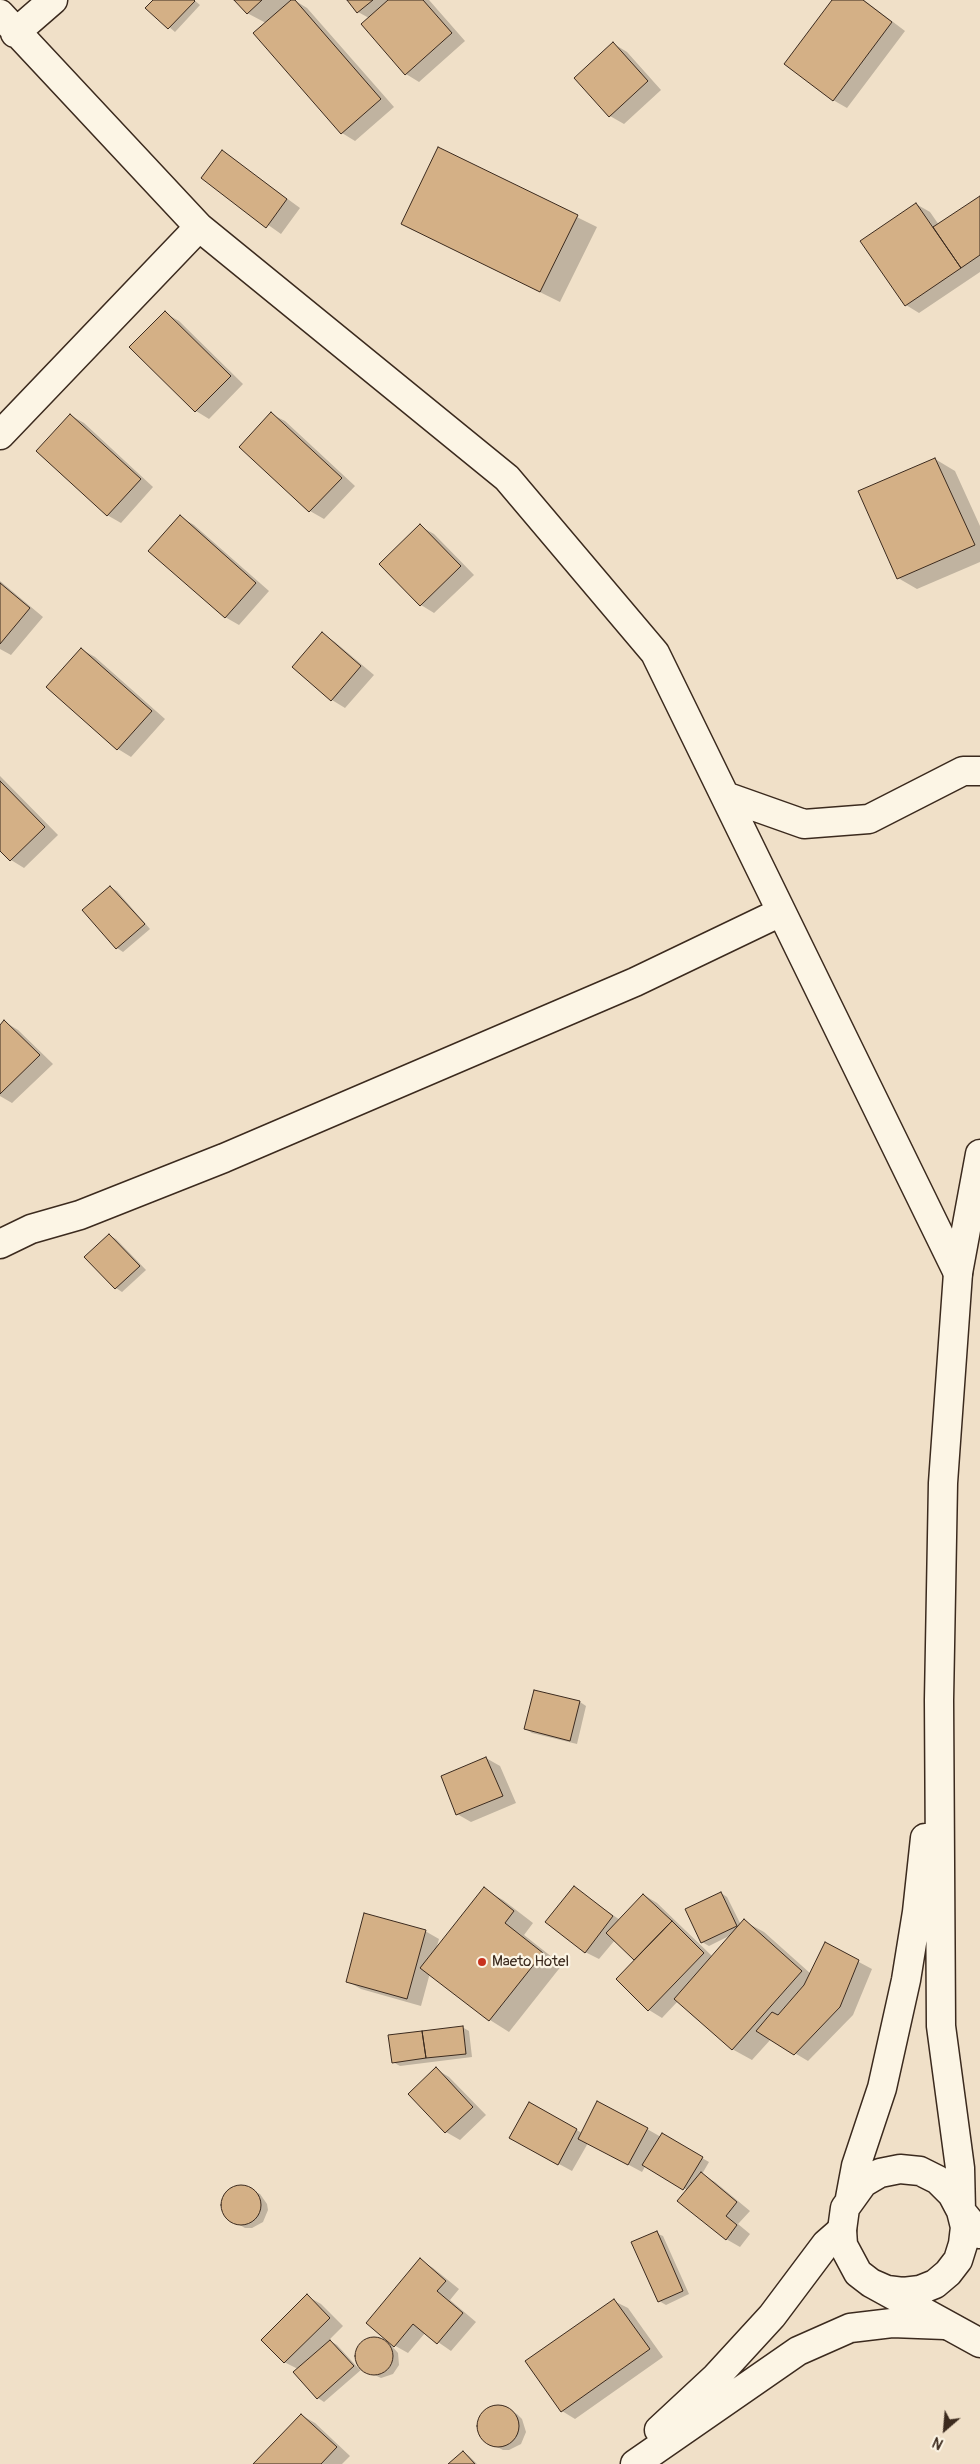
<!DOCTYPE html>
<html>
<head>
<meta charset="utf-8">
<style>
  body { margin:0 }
  #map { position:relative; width:980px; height:2464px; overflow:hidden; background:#f0e0c8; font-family:Pangolin,sans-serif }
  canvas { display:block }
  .north { position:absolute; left:920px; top:2404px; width:50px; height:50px; -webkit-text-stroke:4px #fcf5e5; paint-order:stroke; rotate:207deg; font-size:14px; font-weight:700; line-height:20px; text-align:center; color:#3b2a1e }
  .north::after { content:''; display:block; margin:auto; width:18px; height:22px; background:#3b2a1e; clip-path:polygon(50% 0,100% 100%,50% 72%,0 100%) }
</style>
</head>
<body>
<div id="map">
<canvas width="980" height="2464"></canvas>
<div class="north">N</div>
</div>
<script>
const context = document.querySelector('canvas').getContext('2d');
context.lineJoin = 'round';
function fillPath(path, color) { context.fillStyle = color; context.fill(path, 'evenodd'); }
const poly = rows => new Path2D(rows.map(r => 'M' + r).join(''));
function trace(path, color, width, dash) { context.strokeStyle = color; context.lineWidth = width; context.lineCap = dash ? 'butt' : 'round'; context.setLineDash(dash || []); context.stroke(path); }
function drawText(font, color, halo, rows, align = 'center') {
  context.font = font + ' Pangolin,sans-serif'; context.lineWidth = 4.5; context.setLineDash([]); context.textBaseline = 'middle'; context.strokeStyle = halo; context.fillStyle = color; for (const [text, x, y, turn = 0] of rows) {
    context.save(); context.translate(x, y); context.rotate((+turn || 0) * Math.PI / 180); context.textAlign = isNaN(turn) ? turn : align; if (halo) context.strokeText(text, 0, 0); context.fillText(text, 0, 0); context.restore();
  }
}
const shadow = poly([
  [154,0,194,0,200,5,175,32,147,8],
  [236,0,294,0,307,8,394,107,355,141,342,133,266,23,247,13],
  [348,0,429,0,465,41,419,82,406,74,369,18,358,12],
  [833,0,864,0,905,31,847,108,833,100],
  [614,44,627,52,661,90,624,124,610,116],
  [439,149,597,227,560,302,402,224],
  [222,151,300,208,281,234,202,178],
  [980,197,980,272,919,313,906,305,916,204,930,212,939,225],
  [165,313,179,321,243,384,209,419,196,411],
  [271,414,285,421,355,486,324,519,310,511,241,447],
  [70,415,84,423,153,487,121,523,107,515],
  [935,459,955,471,980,526,980,562,917,589,898,578],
  [181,517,194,525,269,591,239,625,225,617],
  [420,526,434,534,474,575,434,613,421,605],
  [0,581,43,617,11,655,0,649],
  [322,634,335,642,374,675,345,708,332,700,293,667],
  [81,649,95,657,165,719,131,757,118,749],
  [0,776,58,835,24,868,11,860,0,849],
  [110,887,117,891,150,929,123,952,117,948,84,910],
  [5,1022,18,1030,53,1064,12,1103,0,1096,0,1026],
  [109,1235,116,1239,146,1270,122,1292,116,1288],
  [535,1691,580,1702,586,1706,577,1744,532,1733,526,1729],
  [486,1758,500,1766,516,1803,471,1822,457,1814],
  [574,1888,620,1920,644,1895,657,1903,713,1957,733,1934,709,1946,702,1942,721,1893,727,1897,741,1925,744,1921,764,1932,811,1974,825,1944,872,1969,853,2015,808,2061,771,2039,752,2060,732,2049,678,2001,662,2018,649,2010,636,1960,615,1940,599,1959,585,1952],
  [484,1889,503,1900,533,1923,524,1935,562,1965,509,2032,490,2020,430,1973,421,2006,361,1989,347,1981,425,1931,439,1939,436,1950],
  [462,2027,469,2031,472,2057,400,2066,393,2062],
  [436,2069,449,2077,486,2115,460,2140,446,2132],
  [529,2104,582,2133,647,2129,661,2137,662,2135,709,2162,702,2174,715,2182,750,2211,738,2224,750,2234,740,2247,726,2239,687,2190,646,2165,642,2172,588,2143,572,2171,524,2145],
  [241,2186,260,2194,267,2204,268,2210,263,2222,252,2228,245,2228,226,2217,221,2205,222,2199,229,2189],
  [656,2233,663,2236,689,2294,666,2305,659,2301],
  [420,2260,433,2268,459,2289,450,2300,476,2322,451,2351,425,2333,408,2353,392,2344],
  [307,2296,321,2304,343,2326,329,2340,337,2345,360,2370,356,2354,361,2343,366,2339,377,2338,390,2344,398,2353,399,2365,393,2374,381,2378,362,2369,324,2402,318,2398,298,2369,284,2362],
  [614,2301,628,2308,663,2357,575,2419,562,2411],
  [498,2406,517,2414,522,2419,526,2432,521,2444,509,2450,503,2450,484,2440,478,2428,479,2422,485,2411],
  [301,2415,315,2423,350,2456,342,2464,254,2464],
  [463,2452,469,2456,477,2464,450,2464]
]);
const building = poly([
  [153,0,194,0,195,1,168,29,145,8,153,0],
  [234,0,262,0,247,14,234,0],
  [291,0,295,0,381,99,341,134,253,33,291,0],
  [347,0,373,0,357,13,347,0],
  [388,0,423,0,452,33,405,75,361,24,388,0],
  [832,0,863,0,892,22,833,101,784,64,832,0],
  [613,42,648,81,609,117,574,78,613,42],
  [438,147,578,215,540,292,401,224,438,147],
  [222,150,287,199,266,228,201,178,222,150],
  [980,196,980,255,961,268,933,227,980,196],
  [916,203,961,268,905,306,860,241,916,203],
  [165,311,231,376,195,412,129,347,165,311],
  [271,412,342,478,309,512,239,447,271,412],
  [70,414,141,479,107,516,36,451,70,414],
  [935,458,975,545,897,579,858,491,935,458],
  [180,515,256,583,225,618,148,551,180,515],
  [420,524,461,566,420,606,379,564,420,524],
  [0,583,30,608,0,644,0,583],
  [322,632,361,666,331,701,292,667,322,632],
  [81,648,152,711,117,750,46,687,81,648],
  [0,781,45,827,10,861,0,851,0,781],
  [110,886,145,924,116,949,82,910,110,886],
  [4,1020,40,1055,0,1094,0,1025,4,1020],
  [109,1234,140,1266,115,1289,84,1257,109,1234],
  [534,1690,580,1701,570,1741,524,1729,534,1690],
  [486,1757,503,1796,456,1815,441,1776,486,1757],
  [574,1886,613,1916,585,1953,545,1922,574,1886],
  [484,1887,514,1911,505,1923,543,1953,489,2021,420,1968,484,1887],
  [721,1892,737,1926,701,1943,685,1909,721,1892],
  [643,1894,672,1921,634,1960,606,1933,643,1894],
  [364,1913,426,1930,407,1999,346,1982,364,1913],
  [744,1919,802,1971,732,2050,674,1999,744,1919],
  [672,1921,704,1953,648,2011,616,1979,672,1921],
  [825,1942,859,1960,840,2007,794,2055,756,2031,772,2012,778,2015,804,1985,825,1942],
  [463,2026,466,2054,426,2058,422,2031,463,2026],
  [422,2031,426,2058,392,2063,388,2035,422,2031],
  [436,2067,473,2107,445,2133,408,2094,436,2067],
  [597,2101,648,2128,628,2165,578,2139,597,2101],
  [529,2102,577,2129,558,2165,509,2138,529,2102],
  [662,2133,703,2157,683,2190,642,2165,662,2133],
  [701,2172,737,2202,726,2216,737,2225,726,2240,677,2201,701,2172],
  '221 2205a20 20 0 1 1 40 0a20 20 0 1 1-40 0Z',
  [657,2231,683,2291,658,2302,631,2242,657,2231],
  [420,2258,446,2281,437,2291,463,2313,437,2344,413,2324,394,2347,366,2323,420,2258],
  [307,2294,330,2318,284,2363,261,2340,307,2294],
  [614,2299,650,2349,561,2412,525,2361,614,2299],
  '355 2356a19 19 0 1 1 38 0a19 19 0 1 1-38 0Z',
  [330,2340,354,2366,317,2399,293,2372,330,2340],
  '477 2426a21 21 0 1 1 42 0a21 21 0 1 1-42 0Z',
  [301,2414,337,2447,321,2464,253,2464,301,2414],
  [463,2451,475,2464,448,2464,463,2451]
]);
const minor = poly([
  [0,14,199,227,507,478,655,653,958,1273],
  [15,33,53,0],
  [0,435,199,227],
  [725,796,804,824,869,819,963,771,980,771],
  [0,1244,31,1229,80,1215,224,1158,635,982,781,912],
  [659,2430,716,2377,772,2316,826,2244,842,2230],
  [635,2464,798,2351,850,2328,892,2323,945,2325]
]);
const tertiary = poly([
  [980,1154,958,1273,943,1483,939,1700,941,2026,960,2168,961,2211,980,2234],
  [850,2198,856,2166,882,2088,906,1980,917,1912,925,1838],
  [871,2283,887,2290,903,2292,920,2290,935,2284,948,2273,958,2260,963,2244,965,2227,961,2211,952,2194,938,2180,920,2171,900,2169,880,2173,863,2183,845,2208,842,2230,843,2245,858,2273,871,2283,980,2343]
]);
const markers = [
  [482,1962,5,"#c8321e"]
];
const poiNames = [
  ["Maeto Hotel",492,1962]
];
fillPath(shadow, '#0003');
fillPath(building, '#d4b086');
trace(building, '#3b2a1e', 1);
trace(minor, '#3b2a1e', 31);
trace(tertiary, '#3b2a1e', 31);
trace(minor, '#fcf5e5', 28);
trace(tertiary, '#fcf5e5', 28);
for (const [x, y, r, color] of markers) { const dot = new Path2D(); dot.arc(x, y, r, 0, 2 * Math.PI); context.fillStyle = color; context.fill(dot); trace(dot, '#fcf5e5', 2); }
drawText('15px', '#3b2a1e', '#fcf5e5', poiNames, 'left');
</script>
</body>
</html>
